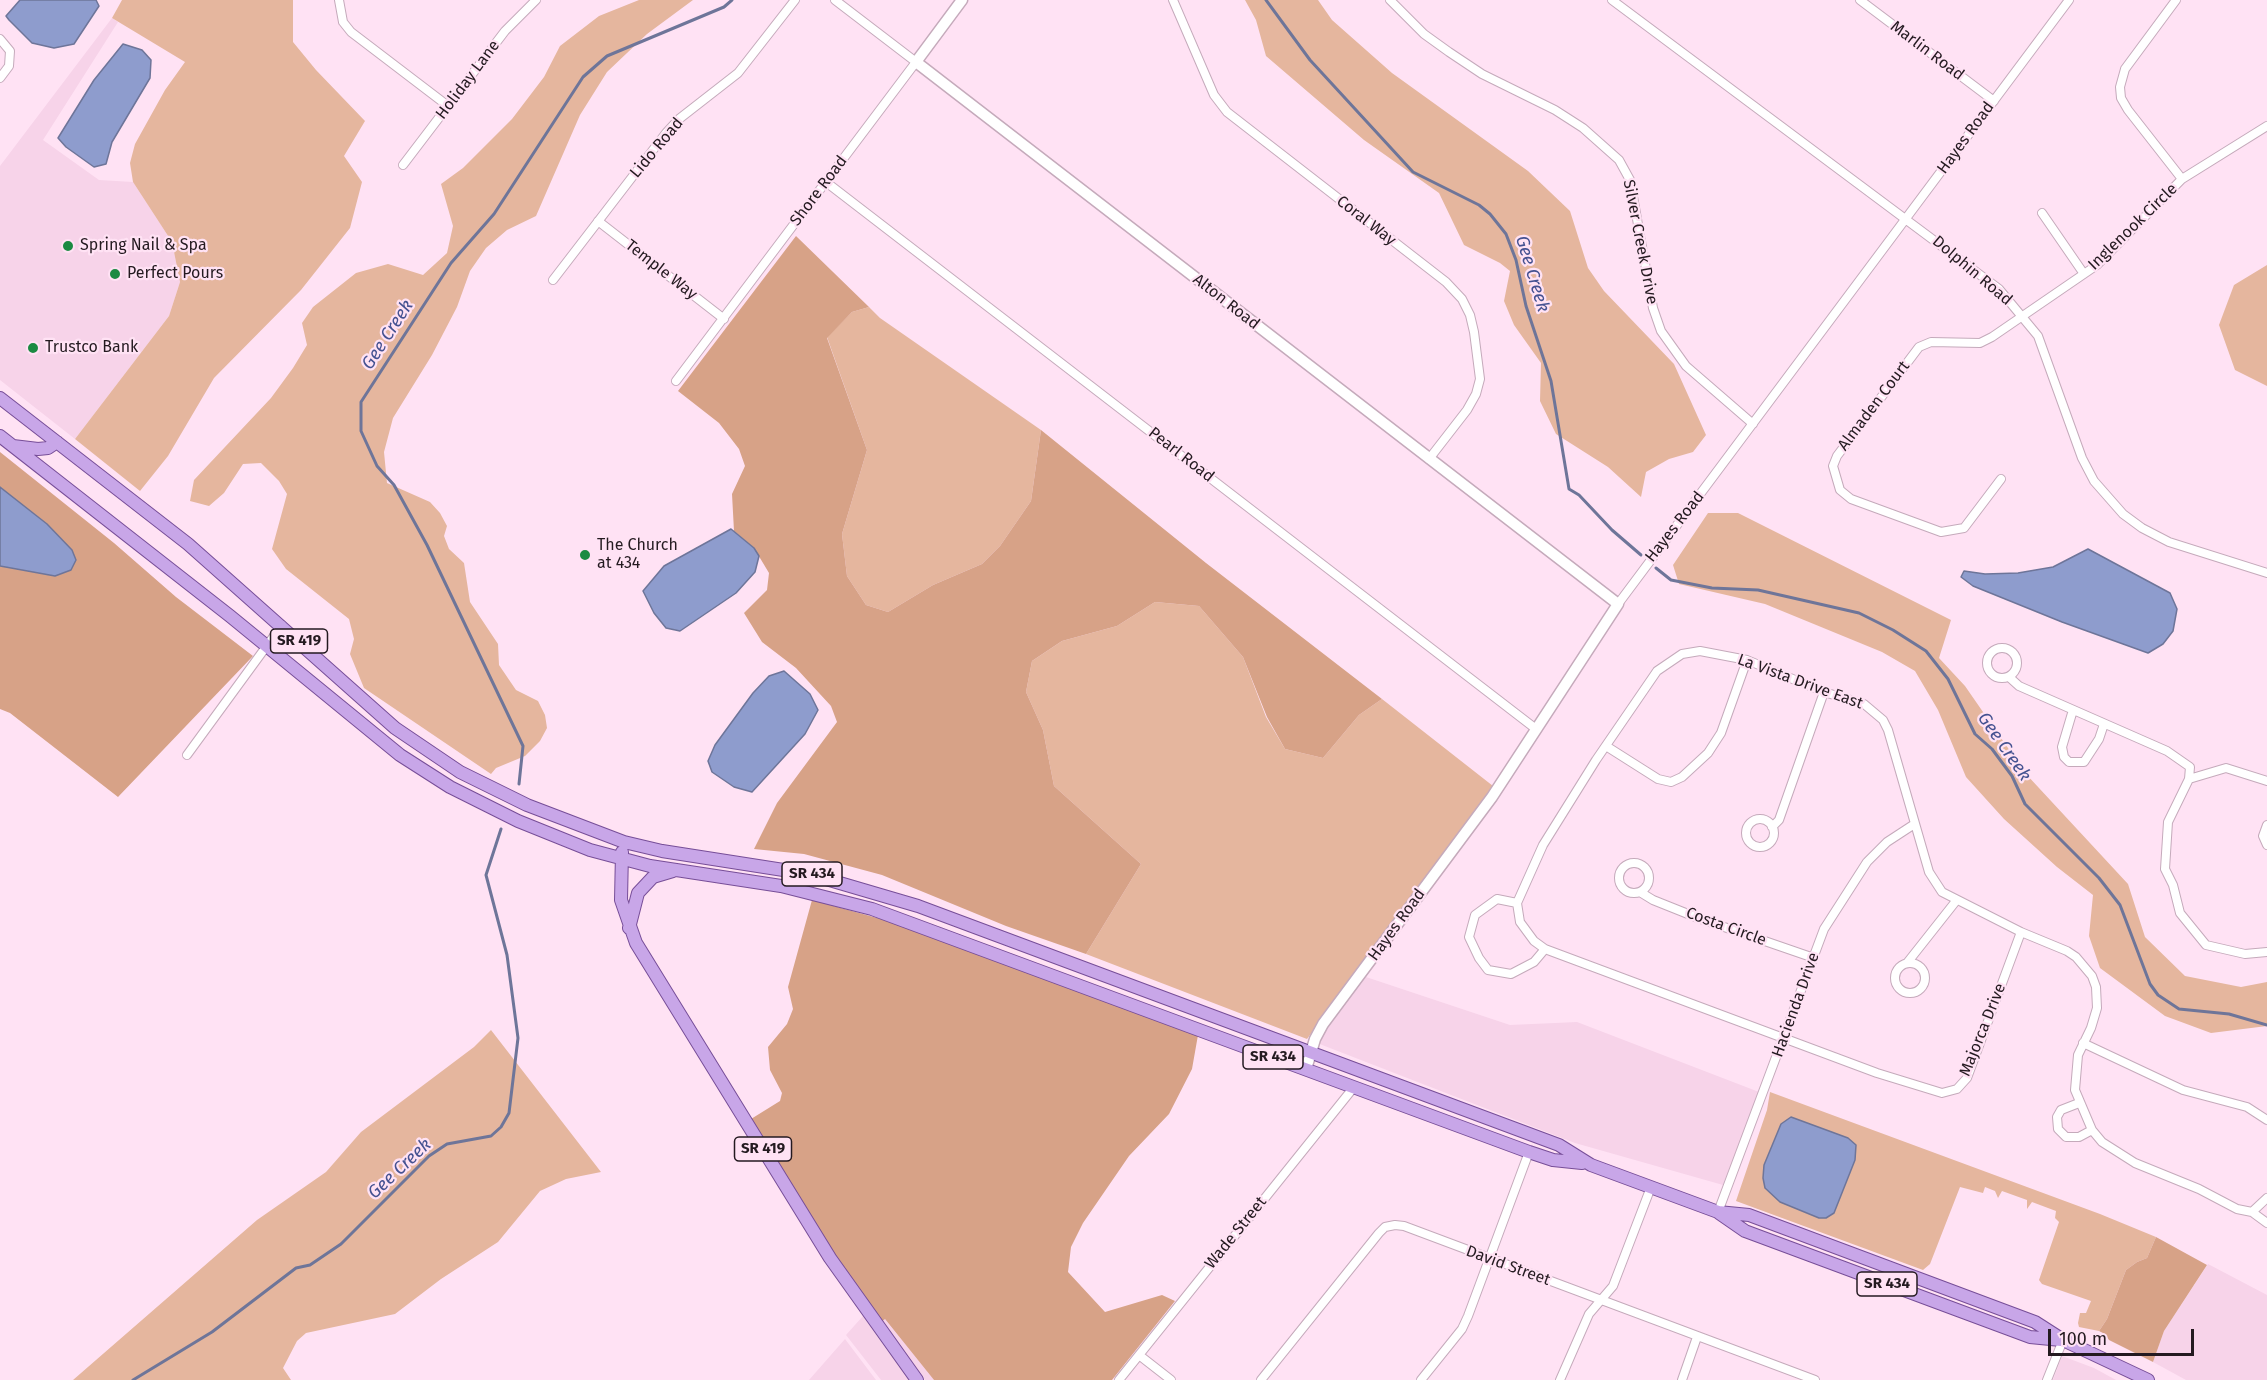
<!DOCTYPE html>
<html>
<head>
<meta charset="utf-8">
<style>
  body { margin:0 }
  #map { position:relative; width:2267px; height:1380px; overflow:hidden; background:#ffe2f4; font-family:"Fira Sans",sans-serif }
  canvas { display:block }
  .scale { position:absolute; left:2048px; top:1329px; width:146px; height:27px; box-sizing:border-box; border:3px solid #241a20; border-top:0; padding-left:8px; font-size:18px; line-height:21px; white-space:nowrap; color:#241a20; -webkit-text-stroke:4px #ffe2f4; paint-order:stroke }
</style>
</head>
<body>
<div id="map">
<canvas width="2267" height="1380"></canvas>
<div class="scale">100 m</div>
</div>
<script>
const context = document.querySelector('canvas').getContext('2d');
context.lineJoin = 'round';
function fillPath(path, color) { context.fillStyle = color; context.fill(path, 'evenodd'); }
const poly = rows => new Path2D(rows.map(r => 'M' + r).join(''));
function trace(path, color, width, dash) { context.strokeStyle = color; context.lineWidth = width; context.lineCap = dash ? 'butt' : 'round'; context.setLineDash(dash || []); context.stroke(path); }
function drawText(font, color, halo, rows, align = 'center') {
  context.font = font + ' "Fira Sans",sans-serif'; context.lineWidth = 4.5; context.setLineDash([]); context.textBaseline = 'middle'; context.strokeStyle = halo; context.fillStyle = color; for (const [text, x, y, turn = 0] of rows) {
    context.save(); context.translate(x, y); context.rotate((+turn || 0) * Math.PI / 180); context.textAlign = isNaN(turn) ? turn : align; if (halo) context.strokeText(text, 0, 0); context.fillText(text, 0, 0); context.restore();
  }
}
const built = poly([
  [112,18,118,22,43,140,99,180,133,182,172,242,180,282,169,316,75,439,0,380,0,166],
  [1366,977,1510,1025,1577,1022,1759,1092,1723,1185,1575,1143,1317,1043],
  [2208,1264,2267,1295,2267,1380,2186,1380,2153,1362,2164,1331],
  [863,1316,886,1349,910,1380,881,1380,846,1335],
  [884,1318,934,1380,925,1380,881,1322],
  [845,1339,876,1380,809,1380],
  [2062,1356,2094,1368,2116,1380,2053,1380]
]);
const green = poly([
  [122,0,293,0,293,42,316,70,365,121,344,156,362,182,350,228,301,290,214,378,168,456,140,491,75,439,169,316,180,282,172,242,133,182,130,163,135,144,165,90,185,62,112,18],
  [639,0,693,0,647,34,607,72,580,115,536,216,507,230,486,248,470,271,457,307,432,355,393,418,384,452,387,483,430,502,440,513,447,526,444,536,449,549,464,563,470,602,498,644,499,665,516,690,538,701,545,715,547,728,540,741,525,756,496,768,491,774,364,688,350,654,354,639,349,619,286,569,272,549,287,494,279,481,261,463,243,464,224,493,209,506,190,501,194,480,271,398,293,368,307,345,302,323,313,307,356,273,388,264,423,275,447,253,453,226,441,184,463,168,512,119,544,77,560,46,599,16],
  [1245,0,1318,0,1332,20,1392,73,1528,171,1570,211,1588,268,1604,291,1674,364,1706,435,1693,452,1669,459,1646,472,1641,497,1608,467,1556,434,1540,401,1541,363,1514,325,1504,301,1510,271,1500,263,1464,245,1439,193,1364,140,1266,56,1256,20],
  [2267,265,2267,386,2235,370,2219,325,2234,285],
  [869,307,880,318,1041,430,1031,501,1000,546,982,564,933,585,888,612,866,605,847,576,842,534,867,450,827,337,852,312],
  [1708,513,1738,513,1951,620,1939,658,1965,686,2026,774,2128,884,2145,937,2185,976,2241,987,2267,982,2267,1026,2211,1033,2165,1016,2100,968,2089,936,2093,895,2057,867,2004,819,1966,777,1938,710,1915,671,1882,652,1765,604,1679,584,1673,565],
  [1155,602,1199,606,1243,657,1266,717,1285,749,1323,758,1359,715,1382,699,1493,786,1307,1039,1086,954,1141,864,1054,786,1043,730,1026,692,1032,661,1062,641,1117,626],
  [491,1030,601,1172,566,1179,540,1191,498,1242,441,1279,395,1314,306,1333,297,1341,283,1368,291,1380,73,1380,257,1220,326,1172,361,1132,474,1047],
  [1770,1092,2100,1214,2156,1237,2147,1258,2137,1262,2126,1270,2107,1319,2099,1331,2079,1327,2078,1323,2080,1313,2086,1313,2091,1301,2042,1284,2039,1280,2059,1222,2055,1218,2056,1211,2032,1202,2027,1209,2027,1200,2002,1191,1998,1198,1995,1191,1985,1187,1983,1193,1960,1187,1930,1264,1923,1270,1736,1201,1767,1110]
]);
const forest = poly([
  [796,236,869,307,852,312,827,338,867,450,842,534,847,576,866,605,888,612,933,585,982,564,1000,546,1031,501,1041,430,1206,563,1382,699,1359,715,1323,758,1285,749,1267,717,1243,657,1199,606,1155,602,1117,626,1062,641,1032,661,1026,692,1043,730,1054,786,1141,864,1086,954,1006,926,882,875,804,854,754,849,777,803,837,722,831,706,796,668,762,642,744,613,767,590,769,573,754,548,734,531,732,494,745,466,739,449,719,423,678,391],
  [0,452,114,543,176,597,253,656,118,797,10,713,0,709,0,566,55,576,72,550,47,524,0,487],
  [812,900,888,921,1198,1035,1192,1069,1169,1114,1129,1156,1083,1223,1071,1247,1068,1272,1105,1312,1162,1295,1175,1301,1112,1380,934,1380,885,1319,881,1322,834,1254,751,1119,780,1101,782,1093,770,1070,768,1047,787,1024,793,1009,788,987],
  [2156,1237,2207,1265,2164,1331,2153,1362,2109,1340,2105,1334,2099,1331,2107,1319,2126,1270,2137,1262,2147,1258]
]);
const water = poly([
  [20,0,96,0,99,6,74,44,54,48,32,43,9,20,6,16,20,0],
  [123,44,142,50,151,60,150,78,112,142,106,164,94,167,66,147,58,138,94,80,123,44],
  [0,487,47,524,72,550,76,560,71,570,55,576,0,566,0,487],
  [731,529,754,548,759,556,755,572,736,593,680,631,666,628,654,613,643,591,664,566,731,529],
  [2088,549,2170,593,2177,609,2173,631,2163,644,2148,653,2062,622,1973,586,1961,577,1964,571,1985,574,2018,573,2053,567,2088,549],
  [784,671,810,694,818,710,805,734,752,792,734,787,712,772,708,761,715,745,753,693,769,676,784,671],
  [1791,1117,1848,1138,1856,1145,1855,1160,1834,1213,1826,1218,1819,1218,1780,1202,1765,1188,1763,1178,1764,1165,1781,1124,1791,1117]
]);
const stream = poly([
  [1266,0,1310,60,1413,172,1479,205,1490,214,1506,234,1516,260,1526,306,1551,381,1569,489,1579,495,1612,530,1641,555],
  [1656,568,1671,580,1712,588,1758,590,1859,613,1893,630,1926,651,1948,679,1975,734,1992,749,2012,776,2025,804,2099,878,2120,905,2150,984,2158,995,2179,1009,2229,1014,2267,1025],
  [519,784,523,746,427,545,394,485,377,466,361,431,361,402,451,263,494,214,583,77,607,56,724,7,732,0],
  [133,1380,212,1332,296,1268,310,1265,341,1244,429,1156,447,1144,491,1136,501,1127,509,1113,518,1038,507,955,486,875,501,829]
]);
const minor = poly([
  [339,0,343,22,351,32,448,106],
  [1173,0,1214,95,1227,112,1446,282,1462,299,1470,315,1474,332,1480,379,1476,394,1467,410,1429,459],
  [1390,0,1424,34,1449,52,1482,74,1555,110,1583,128,1619,160,1630,180,1653,308,1661,331,1686,366,1753,424],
  [1612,0,1999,289,2038,336,2082,458,2094,481,2123,514,2142,528,2169,542,2267,573],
  [1860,0,1994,101],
  [2176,0,2125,69,2120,87,2121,98,2128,110,2182,179],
  [0,39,10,51,9,66,0,78],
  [403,165,505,31,536,0],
  [826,182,1536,729],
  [2042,213,2084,274],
  [598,221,724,319],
  [553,280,666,133,679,119,738,73,795,0],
  [676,381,916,62,835,0],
  [2001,479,1964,528,1941,532,1851,499,1840,490,1833,466,1837,456,1919,347,1931,342,1980,343,1992,337,2097,265,2182,179,2267,126],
  [1618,604,2069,0],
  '1987 663a15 15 0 1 1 30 0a15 15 0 1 1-30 0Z',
  [2009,677,2019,686,2167,751,2190,767,2189,779,2168,822,2165,869,2173,885,2180,913,2206,945,2245,954,2267,952],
  [2073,710,2062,747,2064,757,2069,762,2084,762,2099,739,2104,724],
  [1606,746,1658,779,1671,782,1682,777,1708,753,1721,733,1747,660],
  [187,755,282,625],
  [2189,779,2226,768,2267,781],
  '1746 833a14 14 0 1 1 28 0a14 14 0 1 1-28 0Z',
  [2267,825,2263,836,2267,845],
  [1772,827,1779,820,1824,692],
  '1619 878a15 15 0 1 1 30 0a15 15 0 1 1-30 0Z',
  [1640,892,1653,900,1698,918,1814,958],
  [1517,903,1497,899,1475,915,1469,937,1479,958,1488,970,1511,974,1534,962,1545,949],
  [2021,932,1967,1078,1957,1089,1942,1093,1877,1073,1545,949,1534,941,1520,922,1517,903,1543,845,1596,760,1657,671,1682,654,1700,651,1747,660,1824,692,1864,704,1883,720,1888,730,1929,872,1942,892,2021,932,2067,951,2076,957,2092,976,2096,987,2097,1008,2091,1028,2078,1055,2075,1090,2092,1130,2102,1142,2135,1163,2199,1189,2237,1209,2252,1212,2267,1223],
  [1907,963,1956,901],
  '1895 978a15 15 0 1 1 30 0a15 15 0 1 1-30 0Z',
  [2083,1043,2183,1090,2247,1107,2267,1120],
  [2079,1103,2061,1110,2057,1117,2058,1129,2066,1137,2079,1137,2092,1130],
  [1718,1212,1824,929,1867,862,1887,842,1913,825],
  [2252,1212,2267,1198],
  [1139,1355,1171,1380],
  [1119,1380,1354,1087],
  [1261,1380,1379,1233,1385,1227,1395,1225,1404,1226,1815,1380],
  [1421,1380,1462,1329,1468,1316,1529,1152],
  [1560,1380,1589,1314,1613,1286,1651,1187],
  [1682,1380,1697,1337],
  [2047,1380,2063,1340]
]);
const tertiary = poly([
  [962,0,916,62,1618,604,1492,797,1323,1024,1315,1039,1306,1069]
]);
const primary = poly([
  [0,398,188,544,395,728,460,772,527,805,624,842,662,851,809,874,918,906,1559,1145,1591,1165,1718,1212,1749,1215,2035,1322,2063,1340,2148,1380],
  [0,436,230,616,400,755,450,787,518,821,590,850,650,866,781,886,872,909,1529,1152,1553,1160,1582,1163],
  [13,446,38,449,48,448,57,442],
  [622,852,621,900,636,943,830,1258,917,1380],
  [629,928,638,893,653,877,673,871],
  [1719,1213,1745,1231,2030,1337,2061,1340]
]);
const markers = [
  [68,246,6,"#1b8a42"],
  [115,274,6,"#1b8a42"],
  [33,348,6,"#1b8a42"],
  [585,555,6,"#1b8a42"]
];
const shields = [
  [299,641,57],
  [812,874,60],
  [1273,1057,60],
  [763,1149,57],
  [1887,1284,60]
];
const shieldNames = [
  ["SR 419",299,641],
  ["SR 434",812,874],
  ["SR 434",1273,1057],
  ["SR 419",763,1149],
  ["SR 434",1887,1284]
];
const streetNames = [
  ["Marlin Road",1927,51,37],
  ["Holiday Lane",468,80,-53],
  ["Hayes Road",1966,138,-54],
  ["Lido Road",657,148,-50],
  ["Shore Road",819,191,-53],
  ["Coral Way",1366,221,38],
  ["Inglenook Circle",2133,227,-44],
  ["Silver Creek Drive",1640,242,79],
  ["Temple Way",661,270,38],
  ["Dolphin Road",1972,271,40],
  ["Alton Road",1226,302,38],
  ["Almaden Court",1874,406,-53],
  ["Pearl Road",1181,455,38],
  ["Hayes Road",1675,527,-52],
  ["La Vista Drive East",1800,682,20],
  ["Hayes Road",1397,925,-54],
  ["Costa Circle",1726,927,20],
  ["Hacienda Drive",1796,1005,-70],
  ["Majorca Drive",1983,1030,-68],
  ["Wade Street",1236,1233,-51],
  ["David Street",1508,1266,20]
];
const poiNames = [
  ["Spring Nail & Spa",80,246],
  ["Perfect Pours",127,274],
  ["Trustco Bank",45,348],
  ["The Church",597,546],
  ["at 434",597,564]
];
const waterNames = [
  ["Gee Creek",1532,274,73],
  ["Gee Creek",388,335,-57],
  ["Gee Creek",2004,747,55],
  ["Gee Creek",400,1169,-43]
];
fillPath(built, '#f7d3e9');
fillPath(green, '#e5b69e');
fillPath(forest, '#d7a287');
fillPath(water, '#8e9ccd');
trace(water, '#6e7599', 1.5);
trace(stream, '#6e7599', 3);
trace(minor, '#c5aabb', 10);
trace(tertiary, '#c5aabb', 13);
trace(primary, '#774e98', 14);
trace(minor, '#fff', 8);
trace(tertiary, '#fff', 10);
trace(primary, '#c8a6e8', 12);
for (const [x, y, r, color] of markers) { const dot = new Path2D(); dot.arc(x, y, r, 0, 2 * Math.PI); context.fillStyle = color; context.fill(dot); trace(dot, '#ffe2f4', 2); }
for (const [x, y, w] of shields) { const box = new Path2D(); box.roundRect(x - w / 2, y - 12, w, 24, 4.5); context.fillStyle = '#ffe2f4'; context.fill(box); trace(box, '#241a20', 1.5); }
drawText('bold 15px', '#241a20', null, shieldNames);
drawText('16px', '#241a20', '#ffe2f4', streetNames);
drawText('16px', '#241a20', '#ffe2f4', poiNames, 'left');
drawText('italic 18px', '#455291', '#ffe2f4', waterNames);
</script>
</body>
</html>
